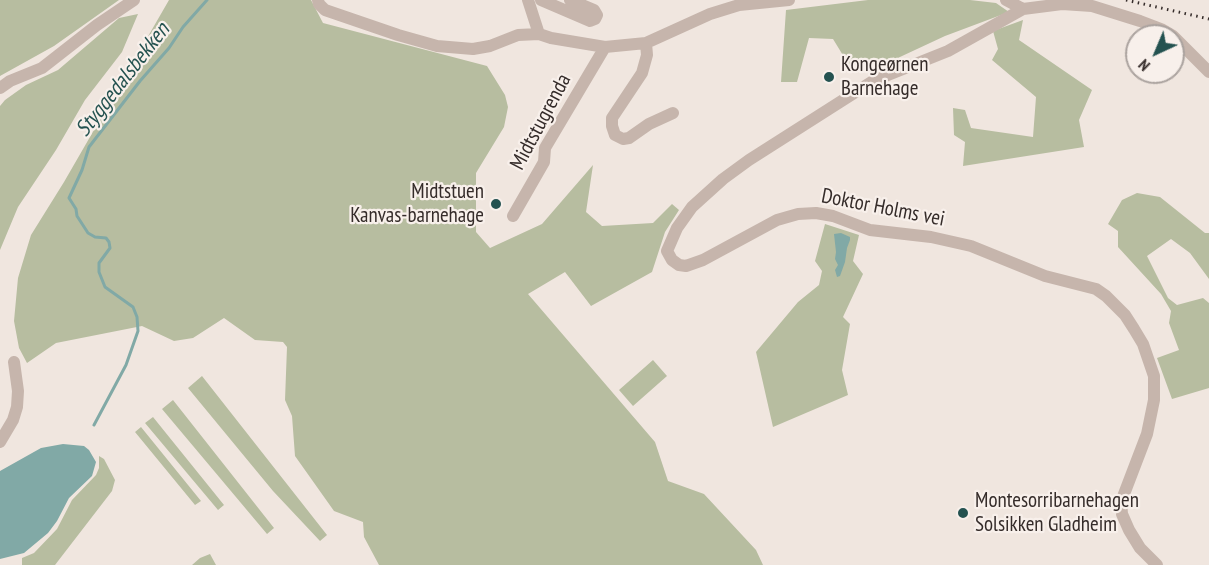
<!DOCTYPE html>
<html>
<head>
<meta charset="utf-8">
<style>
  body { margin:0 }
  #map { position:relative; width:1209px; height:565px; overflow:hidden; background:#f0e6df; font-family:"PT Sans Narrow",sans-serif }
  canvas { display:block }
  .north { position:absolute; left:1125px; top:24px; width:60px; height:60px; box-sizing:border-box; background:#f8f0eb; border:2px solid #aaa29e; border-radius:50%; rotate:224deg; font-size:16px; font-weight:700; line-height:24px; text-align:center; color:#352c2a }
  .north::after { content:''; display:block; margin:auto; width:21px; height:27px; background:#245250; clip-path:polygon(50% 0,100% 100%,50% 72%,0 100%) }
</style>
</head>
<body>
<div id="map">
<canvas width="1209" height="565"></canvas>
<div class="north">N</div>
</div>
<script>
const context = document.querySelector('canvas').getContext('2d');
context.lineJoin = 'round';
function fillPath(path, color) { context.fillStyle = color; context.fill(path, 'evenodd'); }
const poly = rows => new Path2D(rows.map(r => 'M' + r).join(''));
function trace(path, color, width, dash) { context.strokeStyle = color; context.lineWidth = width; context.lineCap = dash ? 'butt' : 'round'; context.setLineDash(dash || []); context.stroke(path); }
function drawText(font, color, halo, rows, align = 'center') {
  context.font = font + ' "PT Sans Narrow",sans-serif'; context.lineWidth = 4.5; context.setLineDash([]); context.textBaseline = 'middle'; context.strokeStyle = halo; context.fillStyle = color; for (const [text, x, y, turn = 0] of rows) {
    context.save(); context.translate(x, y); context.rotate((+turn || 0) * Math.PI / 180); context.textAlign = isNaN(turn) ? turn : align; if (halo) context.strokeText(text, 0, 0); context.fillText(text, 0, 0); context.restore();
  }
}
const green = poly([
  [0,0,119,0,54,46,0,76],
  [169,0,311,0,323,23,487,66,505,95,508,107,504,127,476,173,476,232,490,248,542,224,593,165,586,212,602,226,653,223,672,204,679,210,665,232,652,272,591,306,565,272,528,294,655,442,668,481,704,494,756,550,763,565,379,565,364,537,363,522,334,511,295,456,292,416,285,400,287,347,283,342,255,340,224,318,193,338,174,341,142,326,56,343,27,363,19,348,14,321,18,278,31,235,64,182],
  [868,0,970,0,996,3,1009,12,945,36,872,70,852,70,833,39,809,38,797,82,781,82,786,10],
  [138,14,122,52,85,100,56,150,18,207,0,250,0,106,5,100,26,85,58,70,119,18],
  [1023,20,1019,40,1092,90,1079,120,1084,147,963,166,965,142,954,135,953,108,965,110,971,128,1033,137,1036,97,992,60,998,49,993,31],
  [1137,193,1160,197,1205,233,1209,233,1209,279,1190,253,1171,239,1147,256,1168,298,1177,305,1203,298,1209,303,1209,388,1172,399,1157,358,1179,350,1169,323,1171,311,1161,294,1118,247,1118,231,1108,224,1122,200],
  [825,224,859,235,853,261,863,274,843,317,850,324,842,370,848,395,773,427,756,352,798,302,819,285,822,271,815,261],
  [653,360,667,376,633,406,619,390],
  [202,376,327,535,320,541,273,491,188,388],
  [173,400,274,528,267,534,162,409],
  [153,417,224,505,218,510,145,423],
  [141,427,201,501,195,505,135,432],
  [99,456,104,459,115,480,112,491,55,565,22,565,22,558,34,553,57,529,72,500,96,475,99,468],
  [210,554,216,565,192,565,200,558]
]);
const water = poly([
  [841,233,850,237,850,240,847,248,845,262,840,276,837,277,835,270,838,265,835,259,836,252,834,234],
  [63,444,84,446,89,450,96,462,92,476,69,498,57,521,48,533,24,553,0,559,0,471,41,448]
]);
const stream = poly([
  [94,425,126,365,138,331,137,317,133,307,105,287,99,272,99,263,110,248,109,242,106,238,95,237,88,233,77,216,76,209,69,198,82,170,89,147,140,81,169,48,183,27,207,0]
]);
const minor = poly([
  [318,0,319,4,325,10,398,35,437,46,473,49,490,46,518,35,539,34,551,38,605,47,646,43,710,14,739,5,789,0],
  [528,0,539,34],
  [541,0,590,21,595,19,597,15,594,10,570,0],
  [1006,0,1023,9],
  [1173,36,1209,72],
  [646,43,647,55,642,73,612,118,612,126,615,135,623,139,629,138,649,124,673,113],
  [0,88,10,81,42,68,97,25,134,0],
  [513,216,544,162,545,148,605,47],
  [0,442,13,420,17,407,18,391,14,362],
  [1157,565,1140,548,1129,530,1122,514,1121,502,1147,434,1154,400,1154,376,1143,344,1134,329,1125,315,1106,296,1096,289,1045,276,971,246,931,237,870,230,833,216,816,213,798,214,777,220,703,260,686,266,679,265,672,260,667,251,677,228,692,207,723,179,749,160,873,81,948,51,1023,9,1062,4,1092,6,1140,21,1161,29,1173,36]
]);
const rail = poly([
  [1126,0,1209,19]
]);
const markers = [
  [829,77,6,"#245250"],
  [496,204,6,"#245250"],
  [963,513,6,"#245250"]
];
const poiNames = [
  ["Kongeørnen",841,65],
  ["Barnehage",841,89],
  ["Midtstuen",484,192,"right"],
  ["Kanvas-barnehage",484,216,"right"],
  ["Montesorribarnehagen",975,501],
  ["Solsikken Gladheim",975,525]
];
const streetNames = [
  ["Midtstugrenda",541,122,-62],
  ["Doktor Holms vei",883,208,11]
];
const waterNames = [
  ["Styggedalsbekken",123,80,-52]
];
fillPath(green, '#b7bda0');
fillPath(water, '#81a9a6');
trace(stream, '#81a9a6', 3);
trace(minor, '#c6b5ac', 12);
trace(rail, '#352c2a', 3, [1.5, 4.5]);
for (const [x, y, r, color] of markers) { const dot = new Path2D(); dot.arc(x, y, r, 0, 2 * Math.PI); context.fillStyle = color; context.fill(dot); trace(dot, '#f8f0eb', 2); }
drawText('21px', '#352c2a', '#f8f0eb', poiNames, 'left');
drawText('21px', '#352c2a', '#f8f0eb', streetNames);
drawText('italic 22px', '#245250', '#f8f0eb', waterNames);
</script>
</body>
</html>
